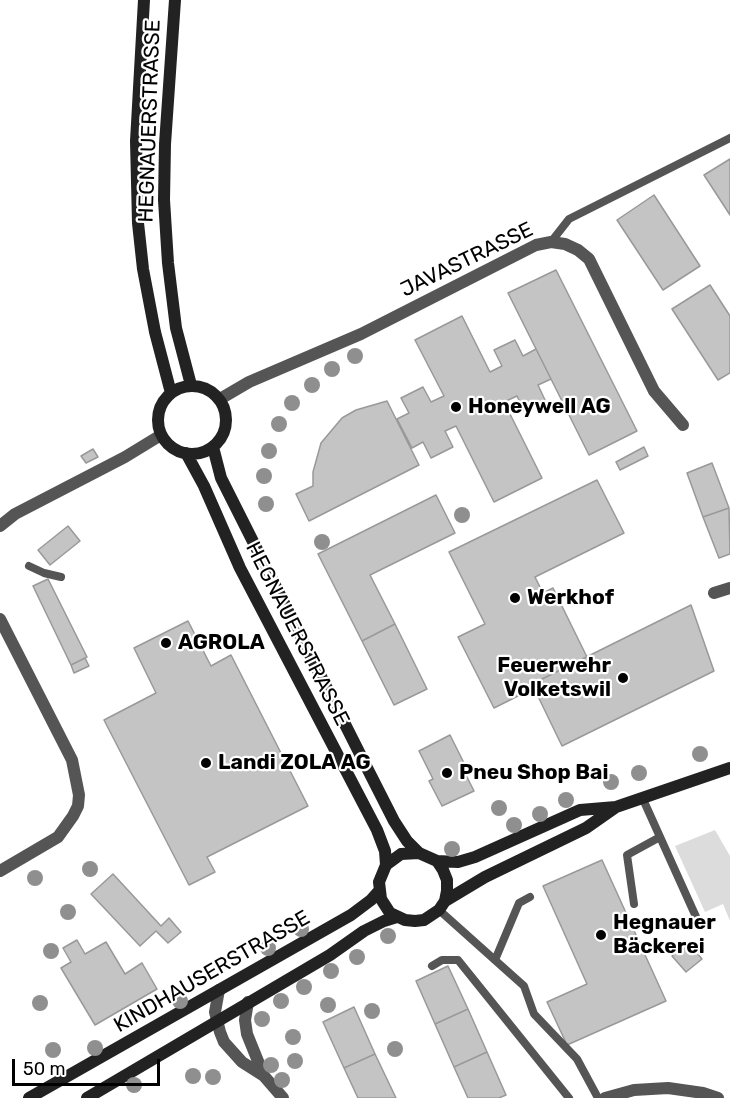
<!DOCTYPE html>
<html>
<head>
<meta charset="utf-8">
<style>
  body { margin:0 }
  #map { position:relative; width:730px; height:1098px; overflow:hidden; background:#fff; font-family:Rubik,sans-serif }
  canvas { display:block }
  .scale { position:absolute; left:12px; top:1059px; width:148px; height:27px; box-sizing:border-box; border:3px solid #000; border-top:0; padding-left:8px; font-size:18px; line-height:21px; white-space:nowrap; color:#000; -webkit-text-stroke:4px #fff; paint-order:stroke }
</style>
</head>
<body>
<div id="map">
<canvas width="730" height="1098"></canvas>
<div class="scale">50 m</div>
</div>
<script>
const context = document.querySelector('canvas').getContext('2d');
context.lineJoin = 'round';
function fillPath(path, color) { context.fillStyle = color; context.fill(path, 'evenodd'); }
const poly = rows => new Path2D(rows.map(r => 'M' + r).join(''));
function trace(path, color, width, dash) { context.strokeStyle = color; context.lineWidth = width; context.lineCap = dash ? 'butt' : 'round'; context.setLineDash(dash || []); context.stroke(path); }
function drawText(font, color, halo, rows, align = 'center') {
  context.font = font + ' Rubik,sans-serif'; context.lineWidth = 4.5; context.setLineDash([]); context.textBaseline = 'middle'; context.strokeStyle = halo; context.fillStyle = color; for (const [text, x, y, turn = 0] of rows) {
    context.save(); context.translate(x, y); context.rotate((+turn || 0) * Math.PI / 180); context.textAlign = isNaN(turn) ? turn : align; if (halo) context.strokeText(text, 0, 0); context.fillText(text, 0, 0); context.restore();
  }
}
const green = poly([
  [715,830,730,856,730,921,723,904,705,912,675,846]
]);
const building = poly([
  [730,159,730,215,704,175,730,159],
  [654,195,700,266,663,290,617,220,654,195],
  [556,270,637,431,589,455,508,293,556,270],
  [710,285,730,316,730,373,718,380,672,309,710,285],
  [462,316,490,372,502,366,494,350,515,340,523,356,536,349,551,379,538,385,545,400,524,411,517,396,504,402,542,478,494,502,456,426,445,431,453,447,431,458,423,442,412,448,397,419,409,413,401,398,423,387,431,402,444,396,415,340,462,316],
  [387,401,419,465,309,521,296,494,313,486,313,472,321,443,342,418,356,410,387,401],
  [644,447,648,456,620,470,616,462,644,447],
  [93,449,98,457,86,463,81,456,93,449],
  [712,463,729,508,703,517,687,473,712,463],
  [597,480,624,533,535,577,543,593,553,588,587,657,532,684,534,688,494,708,458,637,485,624,449,552,597,480],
  [436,495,455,533,370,575,395,624,362,641,318,554,436,495],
  [729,508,730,554,719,558,703,517,729,508],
  [68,526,80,541,50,565,38,550,68,526],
  [48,579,87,657,71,665,33,586,48,579],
  [691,605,714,671,562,746,532,684,691,605],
  [188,621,211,666,231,655,308,806,207,857,215,872,189,885,104,720,156,693,134,648,188,621],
  [395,624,427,689,394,705,362,641,395,624],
  [85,658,89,666,74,673,71,665,85,658],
  [450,735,465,765,462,767,474,791,442,806,429,781,433,779,419,751,450,735],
  [602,860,666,1001,567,1045,547,1002,587,984,543,886,602,860],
  [113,874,161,926,169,918,181,932,168,943,156,931,140,946,91,894,113,874],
  [77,940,85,954,106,942,125,974,142,963,157,989,95,1025,61,968,71,962,63,948,77,940],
  [689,943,702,959,686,972,672,956,689,943],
  [448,966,468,1009,435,1024,416,981,448,966],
  [354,1007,375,1054,344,1068,323,1022,354,1007],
  [468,1009,487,1052,454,1067,435,1024,468,1009],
  [487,1052,506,1095,499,1098,468,1098,454,1067,487,1052],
  [375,1054,396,1098,358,1098,344,1068,375,1054]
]);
const lane = poly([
  [551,242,569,219,730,138],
  [29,566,44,573,61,577],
  [642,797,697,919],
  [634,904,627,855,660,837],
  [439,910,524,986,534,1014,577,1059,598,1098],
  [495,960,519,903,530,897],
  [432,966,442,960,458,960,569,1098]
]);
const street = poly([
  [220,399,249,382,361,334,536,245,551,242,565,244,578,250,589,259,654,391,683,425],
  [0,526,15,514,125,457,161,435],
  [714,593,730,588],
  [0,619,72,760,79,795,78,806,73,816,58,837,0,871],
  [219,990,215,1012,220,1032,224,1042,242,1062,264,1076],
  [248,1002,245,1020,247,1034,264,1076,283,1098],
  [605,1098,634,1090,668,1088,703,1093,718,1098]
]);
const secondary = poly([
  [144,0,136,141,138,223,143,269,155,332,171,393],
  [175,0,165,144,164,200,168,263,176,328,191,385],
  '158 420a34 34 0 1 1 68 0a34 34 0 1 1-68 0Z',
  [213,447,221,478,363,760,394,821,407,841,419,853],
  [186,453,204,486,240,568,377,830,385,851,386,865],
  [437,861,443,870,447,880,447,891,445,901,439,910,424,920,415,921,405,920,390,913,381,899,379,882,386,865,401,854,419,853,437,861,458,862,475,857,580,810,616,807],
  [445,901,485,877,586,828,616,807,730,768],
  [29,1098,351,915,371,900,379,891],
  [87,1098,330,955,364,931,384,921,397,917]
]);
const trees = [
  [355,356],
  [332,369],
  [312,385],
  [292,403],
  [279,424],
  [269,451],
  [264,476],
  [266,504],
  [462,515],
  [322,542],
  [700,754],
  [639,773],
  [611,782],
  [566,800],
  [499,808],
  [540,814],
  [514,825],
  [452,849],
  [90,869],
  [35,878],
  [68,912],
  [301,929],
  [388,936],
  [268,948],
  [51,951],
  [357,957],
  [331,971],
  [304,987],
  [180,1001],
  [281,1001],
  [40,1003],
  [328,1005],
  [372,1011],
  [262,1019],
  [293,1037],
  [95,1048],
  [395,1049],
  [53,1050],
  [295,1061],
  [271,1065],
  [193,1076],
  [213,1077],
  [282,1080],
  [134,1085]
];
const markers = [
  [456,407,6,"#000"],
  [515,598,6,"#000"],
  [166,643,6,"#000"],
  [623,678,6,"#000"],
  [206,763,6,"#000"],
  [447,773,6,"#000"],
  [601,935,6,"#000"]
];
const streetNames = [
  ["HEGNAUERSTRASSE",150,121,-88],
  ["JAVASTRASSE",467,260,-26],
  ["HEGNAUERSTRASSE",297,634,63],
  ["KINDHAUSERSTRASSE",212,972,-30]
];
const poiNames = [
  ["Honeywell AG",468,407],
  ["Werkhof",527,598],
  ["AGROLA",178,643],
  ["Feuerwehr",611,666,"right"],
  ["Volketswil",611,690,"right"],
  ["Landi ZOLA AG",218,763],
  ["Pneu Shop Bai",459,773],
  ["Hegnauer",613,923],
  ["Bäckerei",613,947]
];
fillPath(green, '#dcdcdc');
fillPath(building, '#c4c4c4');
trace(building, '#999', 1.5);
trace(lane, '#555', 8);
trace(street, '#555', 12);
trace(secondary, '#222', 12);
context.fillStyle = '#8f8f8f';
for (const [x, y] of trees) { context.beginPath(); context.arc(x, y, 8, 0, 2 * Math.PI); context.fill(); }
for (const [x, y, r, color] of markers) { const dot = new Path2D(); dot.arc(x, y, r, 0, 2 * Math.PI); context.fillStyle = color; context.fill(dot); trace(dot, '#fff', 2); }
drawText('21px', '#000', '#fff', streetNames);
drawText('bold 21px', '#000', '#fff', poiNames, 'left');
</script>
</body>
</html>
